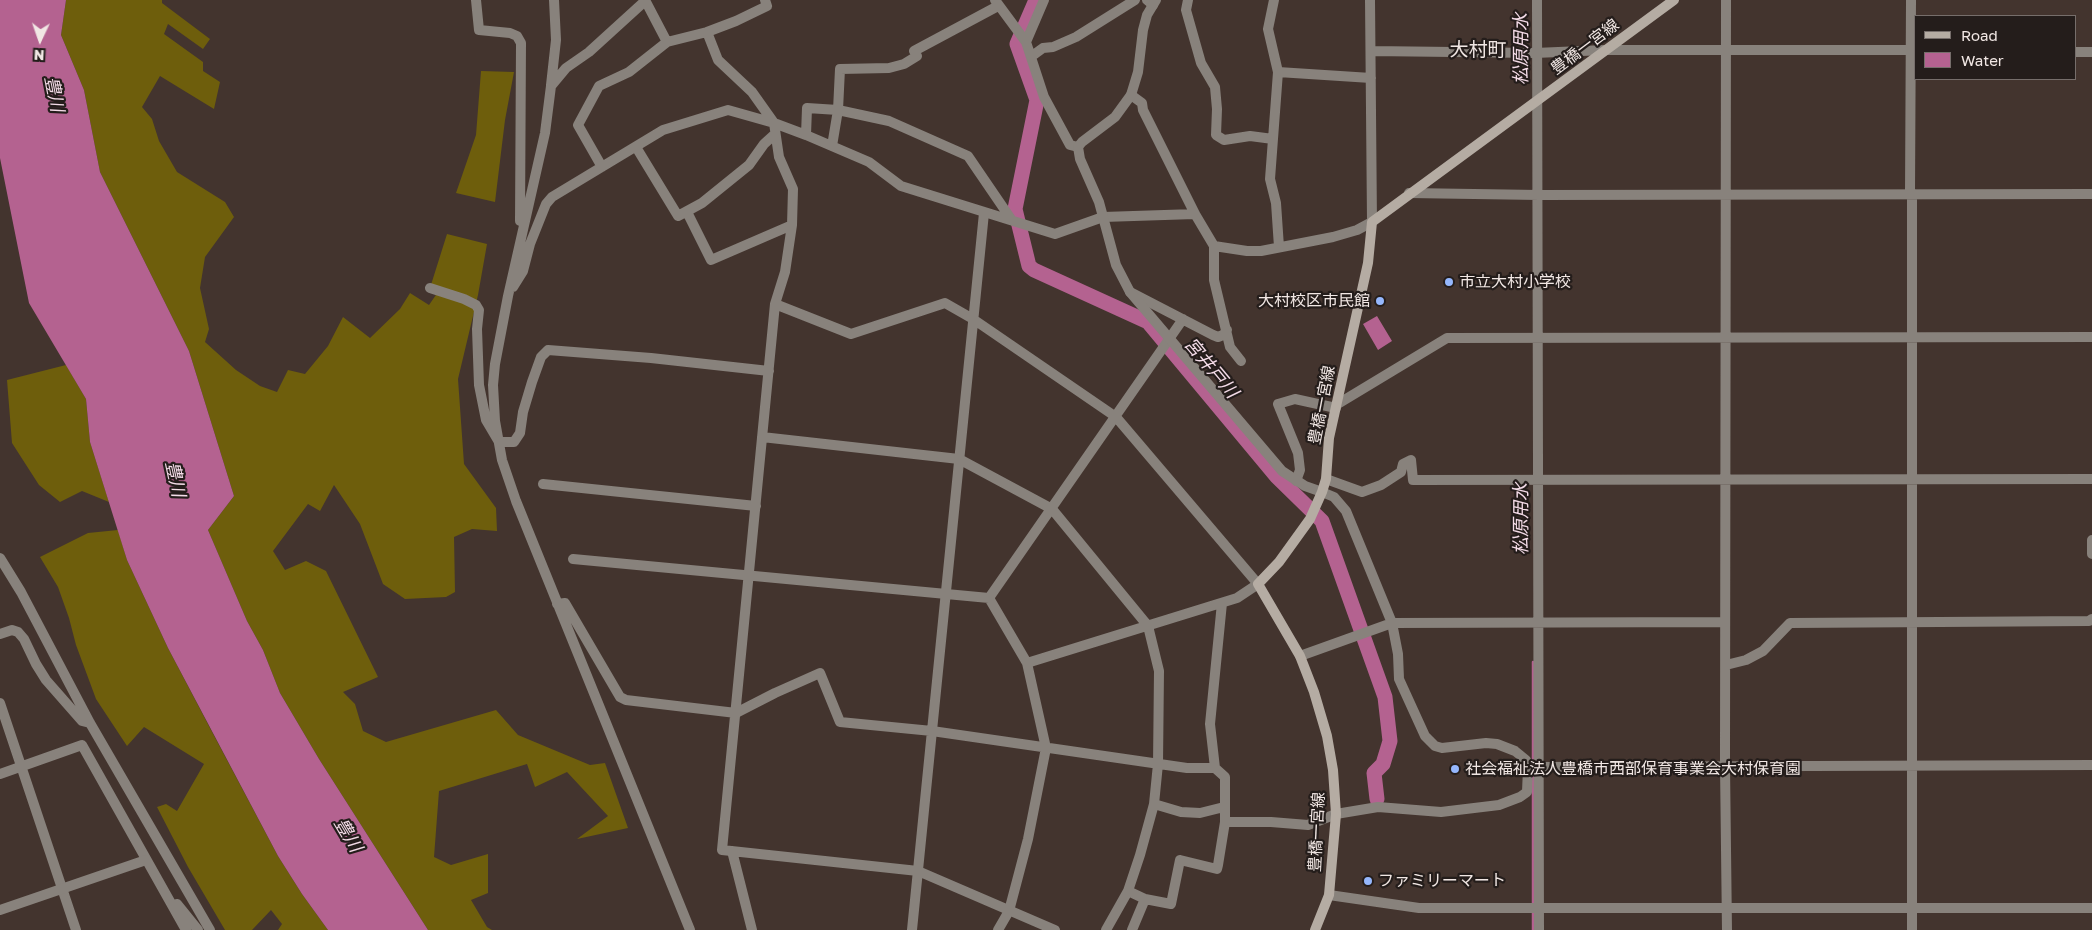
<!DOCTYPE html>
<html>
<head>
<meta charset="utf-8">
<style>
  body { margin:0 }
  #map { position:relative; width:2092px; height:930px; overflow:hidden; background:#43342e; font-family:"Golos Text",sans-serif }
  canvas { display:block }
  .legend { position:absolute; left:1914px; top:15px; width:162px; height:65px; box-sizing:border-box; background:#241d1b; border:1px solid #766e6b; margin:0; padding:6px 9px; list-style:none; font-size:15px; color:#f1e7e4 }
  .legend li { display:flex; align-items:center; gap:10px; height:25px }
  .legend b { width:25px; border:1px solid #766e6b }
  .north { position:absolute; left:15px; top:15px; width:50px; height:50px; -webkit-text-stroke:4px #241d1b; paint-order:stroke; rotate:183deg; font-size:14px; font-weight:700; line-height:20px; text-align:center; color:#f1e7e4 }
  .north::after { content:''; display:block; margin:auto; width:18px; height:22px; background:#f1e7e4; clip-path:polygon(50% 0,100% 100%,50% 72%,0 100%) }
</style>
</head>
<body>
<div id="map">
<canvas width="2092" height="930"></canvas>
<ul class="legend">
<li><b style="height:6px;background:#b5aca3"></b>Road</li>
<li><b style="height:14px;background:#b46290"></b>Water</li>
</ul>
<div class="north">N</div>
</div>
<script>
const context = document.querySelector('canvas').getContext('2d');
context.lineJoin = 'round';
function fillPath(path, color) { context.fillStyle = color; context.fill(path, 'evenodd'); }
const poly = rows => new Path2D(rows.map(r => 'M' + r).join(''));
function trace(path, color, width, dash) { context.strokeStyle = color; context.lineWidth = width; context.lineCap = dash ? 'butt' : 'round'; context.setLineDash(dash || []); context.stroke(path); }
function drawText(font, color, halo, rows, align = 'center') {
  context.font = font + ' "Golos Text","Noto Sans JP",sans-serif'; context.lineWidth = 4.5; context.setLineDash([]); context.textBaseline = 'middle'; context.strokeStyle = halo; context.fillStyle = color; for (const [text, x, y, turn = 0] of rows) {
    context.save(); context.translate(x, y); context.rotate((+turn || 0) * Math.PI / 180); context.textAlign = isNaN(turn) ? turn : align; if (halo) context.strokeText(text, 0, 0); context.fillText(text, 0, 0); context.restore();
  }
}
const forest = poly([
  [66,0,162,0,162,3,210,39,203,49,168,24,164,34,203,62,203,71,220,82,214,109,160,76,142,107,152,119,159,141,177,172,225,202,234,217,205,257,200,288,209,329,205,342,236,370,260,386,277,392,288,370,305,374,328,346,343,317,370,338,400,309,410,293,429,305,438,292,430,288,447,234,487,244,478,295,458,379,464,464,496,508,497,531,472,529,454,537,455,592,446,597,405,599,383,584,360,524,334,485,320,511,308,504,273,551,285,570,306,561,326,571,378,677,343,692,355,704,363,731,386,742,496,710,518,735,590,765,605,763,628,828,577,839,608,816,567,772,535,787,527,764,439,791,434,857,451,865,488,854,488,893,471,900,487,927,492,930,428,930,319,759,280,693,263,650,247,621,208,530,234,496,189,351,100,172,84,90,61,35],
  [481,71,514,72,505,120,495,202,456,193,476,135],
  [66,365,86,399,90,442,109,502,82,491,60,502,39,485,12,443,7,380],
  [118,530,127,560,168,648,211,730,278,856,302,894,328,930,278,930,282,924,271,910,252,930,225,930,188,867,157,807,166,804,177,811,204,764,144,727,127,746,96,699,76,645,69,618,58,587,40,557,88,533]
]);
const water = poly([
  [0,0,66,0,61,35,84,90,100,172,189,351,234,496,208,530,247,621,263,650,280,693,319,759,428,930,328,930,302,894,278,856,168,648,127,560,90,442,86,399,29,303,0,158],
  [1377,316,1392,341,1378,350,1363,324]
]);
const stream = poly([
  [1533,764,1533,662],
  [1533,906,1533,769],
  [1533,930,1533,912]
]);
const river = poly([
  [1036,0,1017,44,1037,100,1015,209,1029,266,1034,270,1148,322,1277,477,1322,521,1385,697,1390,741,1383,764,1374,773,1377,799]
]);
const minor = poly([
  [476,0,479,30,510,33,517,36,521,43,520,221],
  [645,0,667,42],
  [995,0,1026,42,1044,97,1070,145,1078,147],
  [1147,0,1153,5],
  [1188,0,1186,10,1201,63,1215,87,1217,109,1216,135,1224,140,1250,136,1273,139],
  [1274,0,1268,29,1278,72,1270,179,1276,203,1279,247],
  [1537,0,1539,930],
  [1726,0,1725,766,1727,930],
  [645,1,589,52,566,68,551,86,545,133,508,296,495,364,493,385,495,421,502,460,516,501,690,930],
  [1026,42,1044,0],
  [1371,51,1535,53,1605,50,1916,50],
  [2076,52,2092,52],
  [1032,56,1043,48,1053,47,1076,37,1135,0],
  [1278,72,1371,78],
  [551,85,556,40,554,0],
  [1131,95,1142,103,1143,110,1195,214,1214,246,1214,280,1230,347,1241,361],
  [806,135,807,108,838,110,889,121,968,156,1011,219],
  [832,146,838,110,840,69,889,68,904,64,917,56,914,51,998,6],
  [636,147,678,216,702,203,749,165,764,144,775,134],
  [602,167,578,125,599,86,629,72,667,42,707,32,736,21,767,6,765,0],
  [1409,193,1539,195,2092,194],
  [1910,193,1911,0],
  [687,212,711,260,792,225,793,189,779,157,774,123,752,92,718,60,707,32],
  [792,225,785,272,775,304,722,850,918,871,1055,930],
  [1214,246,1247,251,1261,251,1333,237,1357,230,1372,222,1370,0],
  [513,287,523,271,530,244,546,204,552,197,663,130,728,110,774,123,806,135,869,162,901,186,1055,234,1103,217,1195,214],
  [430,288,464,299,476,305,479,310,477,329,479,385,486,420,499,442,514,442,520,433,523,412,532,382,541,357,548,350,651,358,769,371],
  [1130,292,1213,335,1218,337,1223,335,1227,330],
  [775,304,851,334,945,303,973,319,1116,417,1258,584,1237,598,1027,663],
  [1336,405,1447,338,2092,337],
  [762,437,959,459,1052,509,1148,626,1159,671,1158,764,1154,804,1140,855,1128,891,1106,930],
  [1326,479,1362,492,1381,485,1401,472,1403,464,1411,460,1413,480,2092,479],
  [1296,481,1300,470,1298,453,1278,404,1295,399,1336,408],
  [543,484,756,506],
  [2092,540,2092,554],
  [0,558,21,592,90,723,210,930],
  [573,559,989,598,1027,663,1046,748,1028,839,1009,911,998,930],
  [989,598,1183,319],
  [557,604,565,603,620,697,626,700,736,713,775,693,820,673,840,722,932,731,1187,768,1215,768],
  [0,634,12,630,18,632,24,639,36,664,46,680,82,721,90,723],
  [1300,656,1392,623,1725,622],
  [1726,665,1746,660,1763,651,1790,623,2089,621,2092,619],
  [0,703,76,930],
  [1533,767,2092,765],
  [0,774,82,745,186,930],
  [1154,804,1181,812,1200,813,1224,807],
  [1225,822,1271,822,1308,825,1336,814,1378,807,1441,812,1499,805,1520,797,1527,792,1528,768,1526,760,1515,751,1497,744,1486,743,1442,748,1435,746,1425,736,1399,679,1398,654,1392,623,1346,511,1334,497,1322,492],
  [732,851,752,930],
  [1128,891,1145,899,1171,904,1180,860,1217,869,1218,865,1225,822,1225,777,1215,768,1210,724,1222,603],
  [1329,895,1419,908,2092,908],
  [177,904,198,930],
  [912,930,984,213],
  [1132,930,1145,899],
  [1912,930,1912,193]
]);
const tertiary = poly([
  [1156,0,1147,15,1143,30,1138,72,1131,95,1115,117,1082,142,1078,147,1080,159,1099,202,1116,265,1130,292,1282,471,1305,486,1322,492],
  [0,910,146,860]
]);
const secondary = poly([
  [1315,930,1329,895,1336,814,1333,770,1327,736,1314,692,1300,656,1258,584,1279,562,1310,519,1322,492,1326,479,1329,438,1368,263,1372,222,1674,0]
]);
const markers = [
  [1449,282,5,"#95b7fd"],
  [1380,301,5,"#95b7fd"],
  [1455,769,5,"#95b7fd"],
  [1368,881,5,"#95b7fd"]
];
const streetNames = [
  ["豊橋一宮線",1585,47,-37],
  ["豊橋一宮線",1322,405,-79],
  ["豊橋一宮線",1317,832,-87]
];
const poiNames = [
  ["市立大村小学校",1459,282],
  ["大村校区市民館",1370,301,"right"],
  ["社会福祉法人豊橋市西部保育事業会大村保育園",1465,769],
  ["ファミリーマート",1378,881]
];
const waterNames = [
  ["松原用水",1521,49,-90],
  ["豊川",54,94,79],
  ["宮井戸川",1211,368,50],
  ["豊川",175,479,78],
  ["松原用水",1521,519,-90],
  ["豊川",348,835,59]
];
const quarterNames = [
  ["大村町",1478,50]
];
fillPath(forest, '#6e5e0c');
fillPath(water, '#b46290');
trace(stream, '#b46290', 2.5);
trace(river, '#b46290', 15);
trace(minor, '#88827c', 10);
trace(tertiary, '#88827c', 10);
trace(secondary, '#b5aca3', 10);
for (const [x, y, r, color] of markers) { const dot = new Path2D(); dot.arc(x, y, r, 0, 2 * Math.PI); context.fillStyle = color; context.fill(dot); trace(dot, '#241d1b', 2); }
drawText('16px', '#f1e7e4', '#241d1b', streetNames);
drawText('16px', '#f1e7e4', '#241d1b', poiNames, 'left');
drawText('italic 18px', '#f3dbe7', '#241d1b', waterNames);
drawText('19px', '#f1e7e4', '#241d1b', quarterNames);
</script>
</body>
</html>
